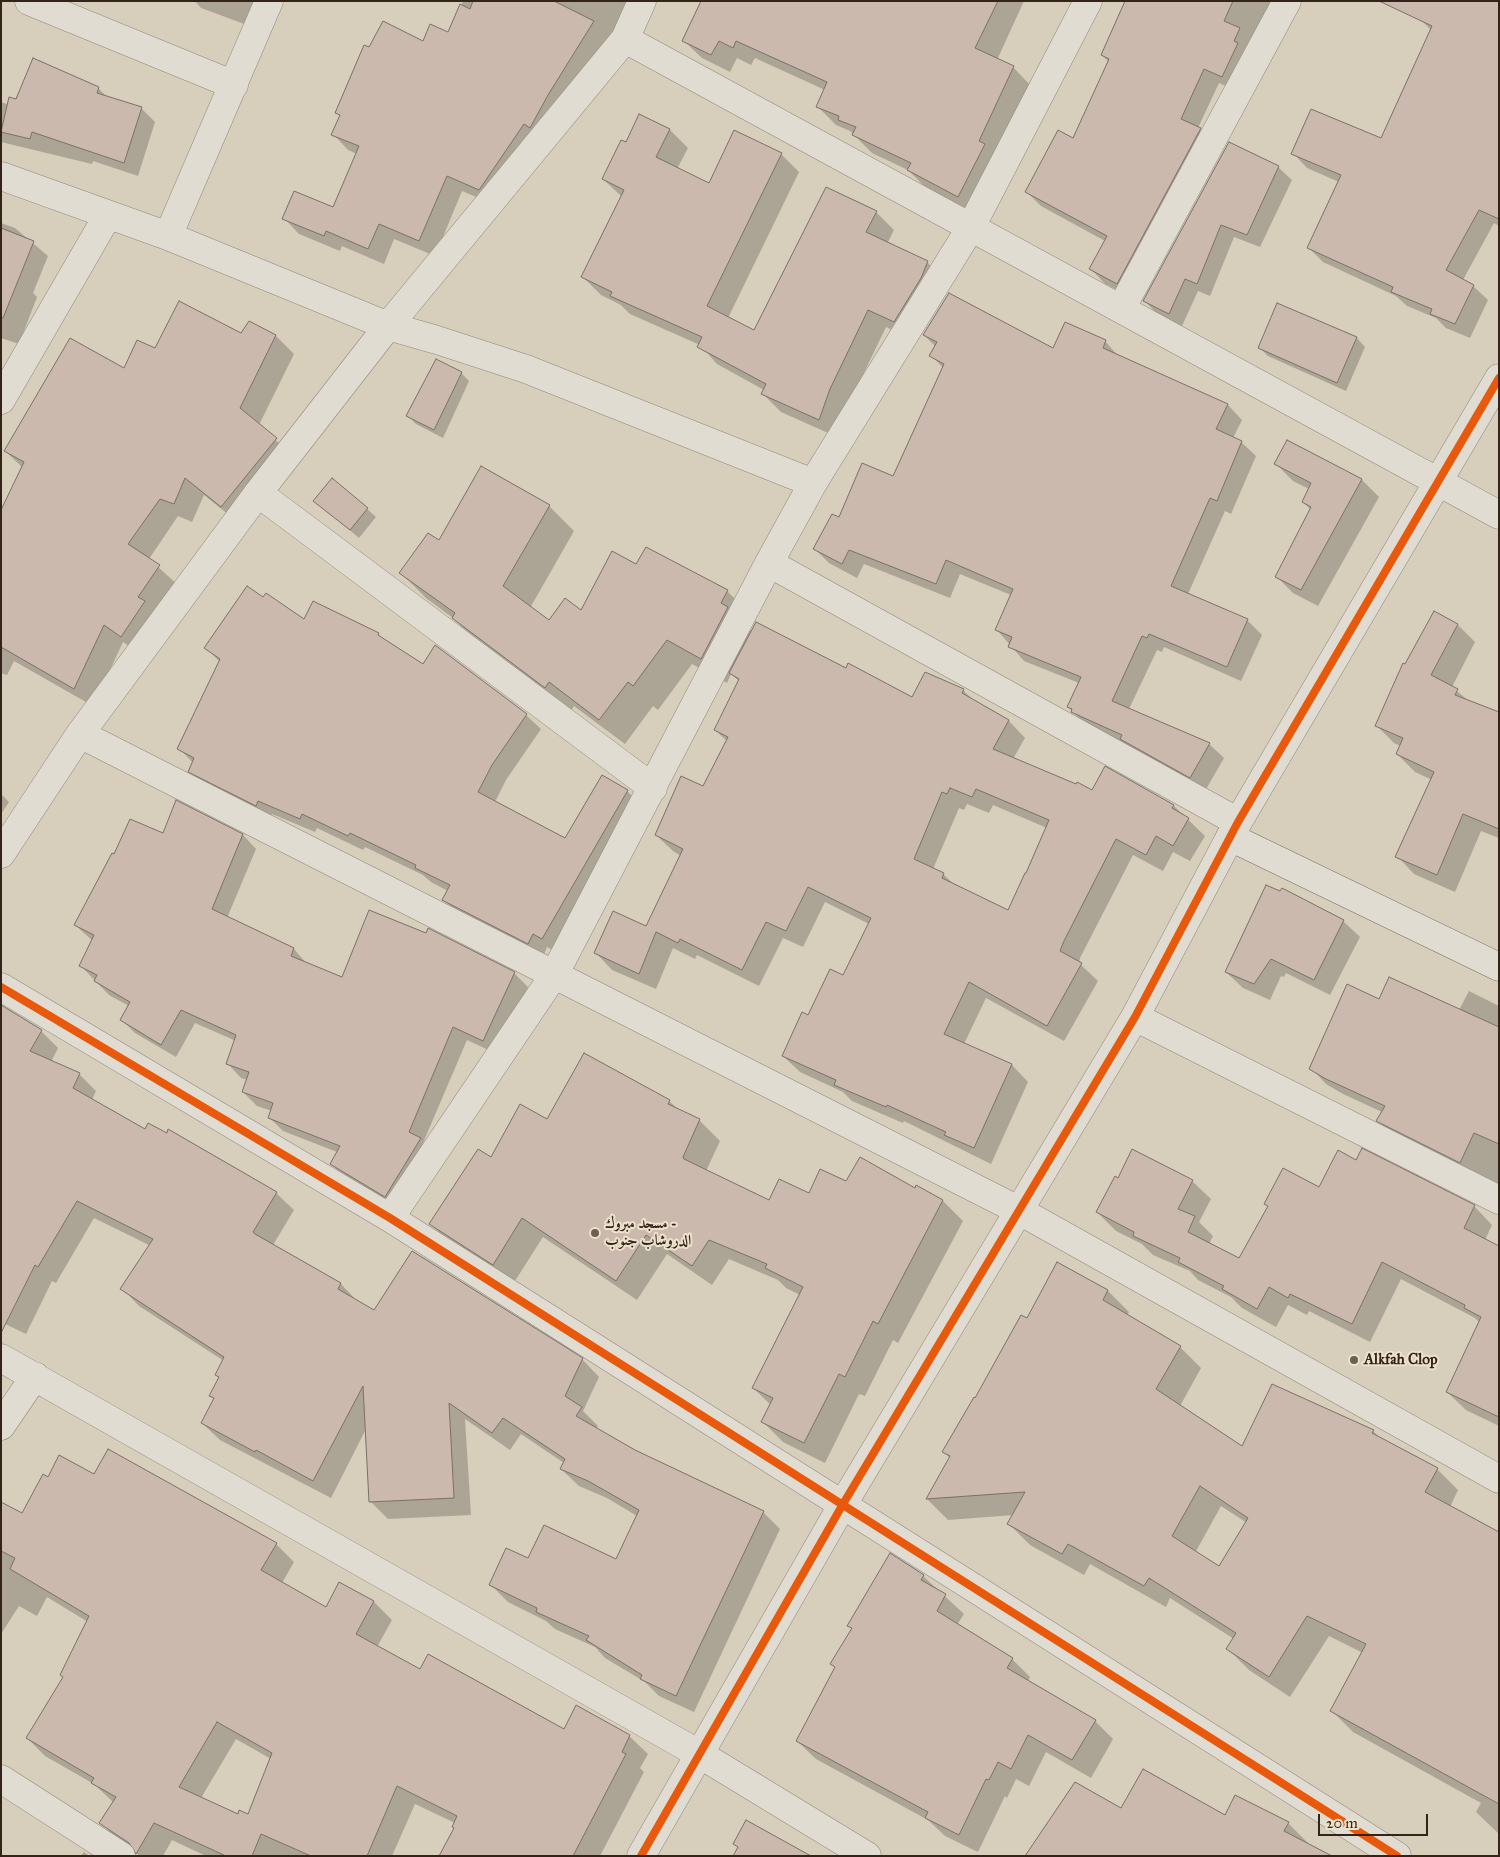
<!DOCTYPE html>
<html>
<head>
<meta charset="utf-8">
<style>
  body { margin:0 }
  #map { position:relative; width:1500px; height:1857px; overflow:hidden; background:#d7cebb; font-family:"IM FELL Great Primer",serif }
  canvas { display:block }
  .frame { position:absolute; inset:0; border:2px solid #342319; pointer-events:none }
  .scale { position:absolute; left:1318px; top:1814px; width:110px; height:22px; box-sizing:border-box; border:2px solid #342319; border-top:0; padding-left:6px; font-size:15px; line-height:18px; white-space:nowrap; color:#342319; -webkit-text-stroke:4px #ece2cc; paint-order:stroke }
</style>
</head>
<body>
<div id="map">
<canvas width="1500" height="1857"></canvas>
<div class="frame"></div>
<div class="scale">20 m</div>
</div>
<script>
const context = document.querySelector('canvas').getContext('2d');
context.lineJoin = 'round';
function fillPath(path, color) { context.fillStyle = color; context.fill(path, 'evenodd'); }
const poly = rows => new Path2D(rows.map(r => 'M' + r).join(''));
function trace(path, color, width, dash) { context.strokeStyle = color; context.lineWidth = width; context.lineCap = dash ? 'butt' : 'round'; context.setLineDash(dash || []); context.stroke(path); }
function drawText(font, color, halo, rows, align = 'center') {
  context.font = font + ' "IM FELL Great Primer",Amiri,serif'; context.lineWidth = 4; context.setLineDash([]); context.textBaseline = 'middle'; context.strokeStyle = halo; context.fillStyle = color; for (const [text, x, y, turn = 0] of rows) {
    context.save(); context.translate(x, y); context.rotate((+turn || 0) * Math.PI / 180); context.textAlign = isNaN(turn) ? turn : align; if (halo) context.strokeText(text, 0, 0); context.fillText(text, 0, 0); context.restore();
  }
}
const shadow = poly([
  [195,1,278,1,266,32,201,8],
  [463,1,647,1,495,205,462,191,435,256,394,239,384,264,342,246,340,251,299,234,284,218,334,209,357,154,348,150,333,134,340,116,336,112,370,49,423,43,449,34],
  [702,1,1024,1,997,60,1013,67,1031,86,977,214,926,188,908,170,872,153,850,131,836,125,818,107,825,90,755,58,751,65,737,58,730,72,702,58,683,40],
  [1135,1,1272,1,1237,91,1219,83,1198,128,1215,144,1132,297,1105,284,1091,269,1105,241,1041,206,1027,192,1074,139,1109,62,1102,55],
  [1499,1,1499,226,1494,223,1463,280,1473,286,1488,300,1470,338,1446,328,1436,318,1407,306,1396,296,1323,262,1309,248,1339,182,1307,168,1293,153,1381,140,1431,30,1421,20],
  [34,60,98,88,107,97,141,108,155,122,138,176,93,161,92,164,1,142,1,102,12,106],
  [640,116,670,130,688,148,677,169,709,185,781,154,799,172,728,318,755,331,876,212,894,230,887,244,927,262,945,280,912,339,886,327,847,408,837,437,781,412,763,394,764,390,717,364,700,345,630,314,621,305,601,295,583,277,622,197,603,179,626,144],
  [1229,144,1279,168,1292,180,1260,247,1234,237,1210,296,1198,291,1182,326,1157,314,1145,301],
  [1,223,15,228,48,256,33,293,37,297,19,344,1,338],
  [1278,305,1357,338,1365,347,1346,391,1268,356,1259,347],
  [242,334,276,336,294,354,259,425,294,457,240,524,204,495,192,522,178,516,149,559,177,584,140,654,123,642,93,706,14,661,7,675,1,673,1,513,23,468,5,451,156,350],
  [924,335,1053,350,1105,341,1119,357,1228,405,1242,420,1233,438,1241,442,1256,456,1231,514,1225,511,1188,594,1247,620,1262,635,1241,681,1164,647,1162,652,1157,650,1129,709,1209,744,1224,758,1205,791,1136,753,1126,744,1087,726,1068,707,1079,683,1024,661,997,630,1011,595,960,574,950,598,864,564,857,578,829,563,815,549,840,518,893,478,943,368,931,355,936,347],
  [461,373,469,381,443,438,416,424,408,416],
  [1288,441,1362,480,1379,497,1318,606,1293,593,1276,576,1311,510,1303,502,1309,489,1293,481,1276,464],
  [315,501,367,509,376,517,359,538],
  [549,506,574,531,530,608,549,622,582,612,637,566,727,591,752,616,746,627,752,632,846,669,913,699,963,690,974,701,1009,721,1025,738,1013,759,1092,792,1174,806,1205,836,1190,861,1173,852,1163,871,1133,855,1080,958,1079,963,1098,981,1064,1041,986,998,964,1044,1012,1065,1028,1082,991,1164,904,1121,903,1123,852,1101,843,1092,800,1072,783,1056,809,1017,844,977,869,924,825,902,803,947,783,938,759,986,697,955,695,959,673,948,656,989,612,970,596,953,646,928,681,856,673,851,656,835,704,788,727,741,715,730,739,681,731,674,727,683,692,664,658,710,653,706,625,744,574,706,570,712,478,643,453,618,426,598,401,573,439,542],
  [967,804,989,813,993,805,1047,828,1008,911,956,886,943,874,933,869,959,808,964,810],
  [263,599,304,620,378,634,387,643,424,666,526,715,541,729,506,780,495,802,566,839,627,791,641,805,556,952,547,947,543,957,458,914,444,900,448,891,431,882,423,875,365,847,363,850,317,828,315,832,272,814,270,819,204,786,190,771,193,763,179,748,220,662,206,648],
  [1458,625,1475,642,1452,687,1470,702,1499,714,1499,838,1481,831,1455,892,1414,874,1397,856,1432,780,1415,772,1397,754,1401,746,1394,743,1376,725],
  [1,794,9,802,1,814],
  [177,802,243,835,256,849,227,918,294,949,307,964,343,978,426,935,429,930,514,973,528,987,497,1054,467,1040,423,1143,434,1153,399,1210,345,1177,331,1164,337,1152,283,1131,269,1117,272,1111,257,1106,243,1092,248,1080,241,1078,228,1064,236,1041,195,1023,176,1057,135,1033,122,1020,129,1006,109,995,80,965,93,941,75,925,115,855,163,834],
  [1343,921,1360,937,1330,995,1286,973,1284,977,1281,976,1270,1000,1243,988,1226,972],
  [1469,991,1499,1006,1499,1189,1394,1136,1378,1121,1382,1112,1343,1094,1326,1084,1311,1068,1379,1001,1459,1010],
  [1,1006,41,1031,58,1048,51,1062,79,1074,96,1091,92,1100,146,1130,276,1193,294,1210,273,1245,341,1284,358,1302,374,1312,582,1359,599,1377,583,1411,598,1426,596,1429,635,1451,763,1512,780,1529,694,1712,659,1696,645,1682,605,1658,595,1647,555,1629,546,1621,508,1602,490,1584,528,1560,617,1561,637,1516,607,1498,579,1486,561,1469,564,1463,521,1434,510,1450,465,1419,471,1515,388,1519,371,1502,366,1429,331,1498,220,1440,202,1423,215,1400,211,1395,220,1378,216,1375,224,1361,139,1306,122,1288,151,1246,94,1218,56,1283,52,1281,26,1334,1,1322],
  [669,1101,680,1111,699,1120,720,1141,706,1171,770,1201,809,1194,846,1183,916,1189,917,1187,943,1201,963,1221,898,1343,893,1340,865,1396,859,1394,825,1463,783,1442,763,1422,771,1405,753,1388,800,1295,786,1288,778,1280,729,1259,712,1285,667,1254,637,1300,543,1237,513,1284,451,1244,431,1224,492,1159,548,1120],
  [1356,1162,1474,1206,1492,1225,1485,1240,1499,1250,1499,1426,1466,1410,1447,1392,1480,1323,1475,1318,1401,1279,1370,1342,1309,1311,1307,1315,1288,1305,1276,1327,1242,1308,1231,1297,1198,1280,1190,1271,1153,1255,1142,1244,1116,1231,1097,1212,1119,1179,1192,1181,1211,1199,1199,1222,1213,1236,1209,1244,1239,1260,1268,1207,1265,1204,1320,1189],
  [1057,1264,1108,1291,1129,1312,1127,1316,1180,1347,1201,1368,1180,1406,1242,1448,1373,1431,1380,1438,1437,1469,1458,1490,1450,1507,1499,1534,1499,1834,1476,1812,1481,1803,1353,1732,1332,1711,1363,1653,1329,1636,1290,1697,1249,1670,1228,1649,1234,1639,1170,1598,1166,1607,1090,1564,1084,1575,1030,1545,1009,1524,1014,1515,948,1520,927,1499,951,1459,944,1452,1027,1320],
  [1221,1506,1247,1523,1220,1568,1195,1553],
  [95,1476,276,1544,294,1562,282,1583,326,1608,340,1583,374,1602,392,1620,377,1647,420,1670,564,1731,629,1736,648,1754,640,1768,644,1772,600,1856,440,1856,455,1828,455,1823,415,1804,392,1856,206,1856,172,1840,163,1856,140,1856,119,1841,101,1823,113,1802,94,1784,45,1756,27,1738,64,1677,88,1622,47,1597,37,1616,19,1606,1,1634,1,1510,22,1515,49,1478],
  [236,1739,271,1759,249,1816,238,1815,201,1798],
  [923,1576,964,1614,957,1625,1012,1659,1030,1677,1028,1682,1095,1721,1113,1739,1091,1778,1046,1752,1029,1786,1016,1779,1007,1798,1005,1796,978,1852,945,1836,928,1820,816,1759,797,1741,836,1668,832,1664,853,1630,849,1625],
  [1121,1809,1288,1823,1308,1843,1307,1844],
  [84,1852,89,1856,81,1856]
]);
const building = poly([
  [473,1,554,1,594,21,548,95,530,128,524,124,479,190,447,176,419,241,379,224,368,249,326,231,324,236,282,219,294,191,333,207,359,146,331,135,340,115,335,113,364,45,369,47,383,21,423,41,430,24,448,32,460,4,470,9,473,1],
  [701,1,998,1,975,48,1014,66,979,141,985,144,958,197,907,170,911,163,852,135,856,127,838,120,839,116,816,107,827,82,736,41,733,48,719,41,711,55,682,41,701,1],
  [1125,1,1233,1,1224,21,1240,28,1234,41,1238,43,1222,77,1204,69,1181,119,1201,128,1117,284,1089,269,1107,236,1025,192,1058,130,1073,138,1109,59,1101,55,1125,1],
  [1379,1,1499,1,1499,219,1479,210,1446,270,1474,285,1455,324,1430,314,1432,309,1391,292,1393,287,1307,248,1341,175,1291,154,1311,109,1381,138,1432,26,1379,1],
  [33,58,99,87,97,93,142,107,124,163,32,132,30,139,1,132,9,97,16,99,33,58],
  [639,114,670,129,656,157,709,183,734,130,782,153,707,306,754,330,826,187,877,211,866,232,928,261,921,278,894,322,868,310,830,389,819,420,761,394,766,384,697,347,702,337,610,296,612,292,581,277,624,190,602,179,621,140,626,142,639,114],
  [1229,142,1279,166,1247,235,1221,225,1197,284,1185,279,1169,314,1143,301,1229,142],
  [1,228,34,241,3,318,1,318,1,228],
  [949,293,1053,348,1065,322,1106,340,1103,348,1228,404,1216,429,1242,441,1217,501,1210,498,1171,586,1248,619,1227,667,1149,634,1147,638,1142,636,1112,701,1210,743,1190,778,1120,739,1122,735,1071,712,1072,709,1067,707,1081,677,1008,647,1012,637,995,630,1013,589,946,560,936,584,849,550,842,564,813,549,832,514,839,517,862,463,893,476,944,364,929,356,937,342,923,335,949,293],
  [179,301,241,333,249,321,276,335,240,408,277,438,221,507,185,478,174,504,160,499,128,544,160,565,138,597,145,601,121,637,104,625,74,689,1,647,1,510,24,462,4,451,70,338,124,368,137,340,155,348,179,301],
  [1277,303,1357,337,1337,383,1258,348,1277,303],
  [436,359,462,372,434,430,406,416,436,359],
  [1287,440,1362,479,1301,590,1275,577,1311,507,1302,502,1311,483,1274,464,1287,440],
  [481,466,550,505,503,586,549,620,565,598,581,610,612,551,636,564,646,547,728,590,721,603,728,607,701,659,667,640,633,686,628,682,599,720,549,682,545,688,452,618,455,613,399,573,428,533,439,540,481,466],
  [332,478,368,508,350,530,313,501,332,478],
  [247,586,263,597,266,593,304,619,313,601,379,633,378,635,423,664,435,645,527,714,492,765,478,792,565,838,602,775,628,790,542,939,533,934,528,944,442,900,450,885,415,868,416,865,350,833,348,836,302,814,300,819,258,801,256,806,188,772,194,758,177,749,220,659,204,648,247,586],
  [1434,611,1458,624,1431,675,1458,689,1455,695,1499,712,1499,829,1463,814,1437,875,1395,857,1434,772,1396,754,1403,738,1375,726,1403,663,1405,664,1434,611],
  [756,622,846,668,848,663,912,697,925,672,964,689,962,693,1009,720,993,749,1076,784,1077,782,1092,790,1105,766,1174,805,1172,808,1189,818,1173,846,1156,836,1146,855,1116,839,1064,941,1060,951,1082,963,1047,1026,969,982,944,1034,1012,1064,974,1148,944,1135,946,1132,887,1105,886,1107,834,1085,836,1080,782,1056,802,1012,808,1015,830,969,843,975,871,918,808,887,786,931,766,922,742,970,680,939,678,943,656,932,639,974,594,953,613,911,646,926,683,849,655,835,681,776,703,786,728,737,714,730,739,679,729,673,756,622],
  [950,788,972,797,976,789,1049,820,1026,873,1025,873,1008,910,942,878,944,873,914,859,942,792,947,794,950,788],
  [176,800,243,834,212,909,294,948,291,956,342,977,369,910,426,933,428,928,515,972,483,1041,453,1027,409,1132,421,1138,385,1197,330,1164,340,1146,268,1118,273,1103,242,1092,249,1072,226,1064,236,1035,181,1010,161,1045,120,1020,130,1002,94,981,97,975,79,966,94,935,74,925,112,853,114,854,130,819,163,833,176,800],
  [1266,885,1280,891,1282,888,1344,920,1314,980,1271,959,1254,984,1225,972,1266,885],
  [1389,977,1499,1027,1499,1144,1474,1133,1460,1163,1376,1121,1385,1106,1326,1079,1309,1069,1347,984,1379,999,1389,977],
  [1,1005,42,1030,30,1051,80,1073,73,1088,145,1129,148,1123,167,1133,168,1129,277,1192,253,1232,255,1234,341,1283,338,1289,374,1310,412,1251,583,1358,565,1396,582,1407,576,1416,635,1450,764,1511,676,1696,640,1679,642,1675,586,1640,589,1636,536,1612,537,1608,489,1585,506,1548,528,1558,544,1525,616,1559,639,1510,588,1481,560,1469,565,1459,503,1418,492,1433,449,1403,454,1498,369,1502,363,1386,313,1481,256,1450,255,1452,201,1423,214,1398,209,1396,219,1377,215,1375,224,1357,120,1289,153,1239,77,1201,38,1267,35,1265,1,1333,1,1005],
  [584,1053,670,1100,668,1104,700,1119,683,1157,684,1159,769,1200,779,1179,809,1193,820,1169,846,1181,860,1157,915,1188,916,1185,943,1200,878,1324,873,1321,845,1377,839,1374,804,1443,761,1422,773,1398,752,1388,803,1287,765,1268,767,1264,709,1240,692,1266,646,1235,616,1281,522,1218,493,1265,429,1224,478,1149,491,1157,520,1104,547,1119,584,1053],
  [1362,1148,1475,1205,1464,1228,1499,1246,1499,1417,1446,1392,1481,1317,1464,1308,1465,1305,1382,1262,1352,1324,1290,1294,1288,1298,1269,1287,1257,1309,1222,1289,1224,1286,1178,1262,1180,1258,1133,1236,1134,1232,1096,1212,1115,1176,1118,1178,1132,1149,1193,1180,1178,1209,1195,1216,1188,1232,1239,1258,1268,1206,1264,1204,1283,1168,1319,1187,1338,1150,1356,1160,1362,1148],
  [1057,1262,1108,1290,1103,1300,1181,1346,1156,1389,1242,1446,1272,1384,1374,1430,1372,1433,1438,1468,1425,1492,1499,1532,1499,1804,1330,1711,1366,1644,1307,1616,1269,1677,1226,1649,1236,1633,1149,1578,1144,1586,1068,1544,1062,1554,1007,1524,1025,1492,926,1499,950,1456,942,1452,974,1397,975,1398,1021,1315,1027,1318,1057,1262],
  [1200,1486,1248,1518,1219,1566,1172,1536,1200,1486],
  [108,1449,277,1543,261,1570,326,1607,339,1582,374,1601,356,1634,420,1669,428,1654,564,1729,576,1705,630,1735,622,1752,626,1754,573,1856,439,1856,454,1828,452,1827,457,1816,397,1786,367,1856,311,1856,261,1834,252,1856,226,1856,154,1823,136,1854,129,1843,99,1823,116,1797,91,1783,94,1778,26,1738,63,1677,60,1675,89,1616,10,1569,15,1558,1,1551,1,1502,22,1513,43,1474,48,1477,59,1455,94,1474,108,1449],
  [217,1722,272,1753,248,1814,239,1810,238,1814,179,1787,217,1722],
  [890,1553,924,1575,921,1580,946,1594,937,1611,1013,1658,1007,1668,1096,1720,1072,1760,1028,1735,1011,1769,998,1762,989,1780,986,1779,959,1835,925,1818,928,1812,796,1741,835,1667,830,1664,852,1628,847,1626,890,1553],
  [1143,1769,1225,1815,1235,1795,1289,1822,1284,1831,1332,1856,1025,1856,1075,1782,1121,1808,1143,1769],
  [746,1820,811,1856,733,1856,738,1847,733,1844,746,1820]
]);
const street = poly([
  [29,1,234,85],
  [625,39,1499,515],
  [1,176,168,236,388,326,437,340,526,369,813,483],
  [168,236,269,1],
  [1121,309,1287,1],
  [1,400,108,215],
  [258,493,653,788],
  [769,563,1238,822],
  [80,734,1018,1210,1499,1479],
  [1,854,80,734,258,493,388,326,625,39,642,1],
  [1,987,390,1218,1397,1856],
  [1135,1017,1499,1200],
  [390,1218,554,975,769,563,813,483,971,227,1088,1],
  [1,1358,701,1755,867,1856],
  [1,1426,35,1376],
  [1,1779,121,1856],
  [641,1856,843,1504,1135,1017,1238,822,1499,378]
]);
const secondary = poly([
  [1230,837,1499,967]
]);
const cycleway = poly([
  [1,987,390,1218,1397,1856],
  [641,1856,843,1504,1135,1017,1238,822,1499,378]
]);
const markers = [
  [595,1233,5,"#6d5f52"],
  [1354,1360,5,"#6d5f52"]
];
const poiNames = [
  ["مسجد مبروك -",605,1224],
  ["الدروشاب جنوب",605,1241],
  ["Alkfah Clop",1364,1360]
];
fillPath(shadow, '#0003');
fillPath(building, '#ccb9ad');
trace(building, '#787167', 1);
trace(street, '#90887d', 29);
trace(secondary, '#787167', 29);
trace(street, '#e0dcd2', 28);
trace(secondary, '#e0dcd2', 28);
trace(cycleway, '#e8590c', 8);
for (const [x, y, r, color] of markers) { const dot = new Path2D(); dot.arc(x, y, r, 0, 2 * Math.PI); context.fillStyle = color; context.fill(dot); trace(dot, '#ece2cc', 2); }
drawText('bold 15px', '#342319', '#ece2cc', poiNames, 'left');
</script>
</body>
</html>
